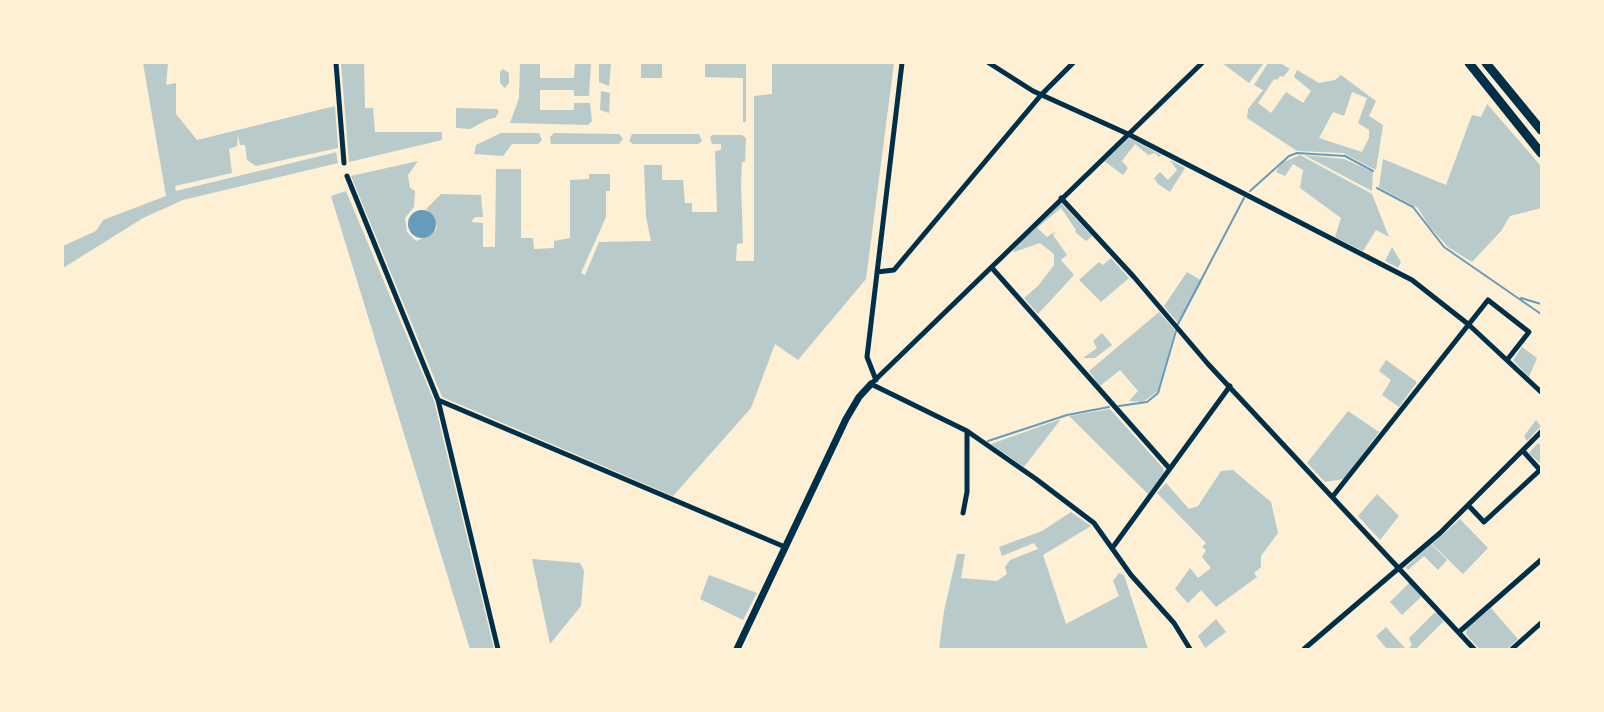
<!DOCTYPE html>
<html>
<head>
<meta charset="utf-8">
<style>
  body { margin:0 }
  #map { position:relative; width:1604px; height:712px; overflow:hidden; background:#fdf0d5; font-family:"DM Sans",sans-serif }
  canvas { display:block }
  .frame { position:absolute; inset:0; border:64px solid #fdf0d5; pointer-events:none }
</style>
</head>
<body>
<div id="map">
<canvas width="1604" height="712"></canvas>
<div class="frame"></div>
</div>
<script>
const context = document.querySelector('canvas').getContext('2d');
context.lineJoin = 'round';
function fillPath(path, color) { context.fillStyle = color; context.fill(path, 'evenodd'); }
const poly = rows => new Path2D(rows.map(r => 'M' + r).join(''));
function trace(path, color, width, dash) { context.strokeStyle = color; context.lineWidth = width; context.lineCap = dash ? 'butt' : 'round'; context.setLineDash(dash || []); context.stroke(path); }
const green = poly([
  [143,63,168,63,166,85,176,83,176,114,197,140,335,106,338,148,256,166,247,160,245,145,240,145,238,135,237,146,229,149,232,173,175,186,176,191,333,153,336,152,338,163,183,200,143,218,63,268,63,246,96,231,103,220,166,196],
  [341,63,364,63,365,108,373,108,375,132,442,132,442,140,349,162],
  [520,63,540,63,540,78,574,78,575,63,591,63,589,96,574,96,574,90,540,90,540,110,574,110,574,103,590,103,592,121,588,125,510,123,519,98],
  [599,63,611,63,609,86,599,82],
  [662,63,662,78,641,78,641,64],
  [705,63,746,63,746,122,743,122,743,78,705,77],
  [772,63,894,63,866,279,798,360,775,344,751,408,673,496,442,397,351,176,418,161,408,175,410,188,415,191,414,207,405,218,407,232,416,241,432,234,437,228,435,218,426,209,441,194,481,195,483,217,475,217,471,222,483,223,483,247,495,247,496,169,521,169,521,238,533,238,534,249,554,248,554,241,570,238,570,180,589,179,589,174,610,174,610,191,606,191,606,217,581,273,585,275,599,242,651,241,646,217,644,165,662,165,662,180,683,180,685,203,692,203,692,212,717,212,715,151,721,150,721,144,712,144,710,137,713,135,742,135,746,138,745,162,742,162,741,184,743,243,737,244,736,261,754,261,754,96,772,94],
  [1222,63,1264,63,1249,83],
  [1268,63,1280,63,1290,69,1283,77,1280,76,1277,80,1274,79,1258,103,1271,113,1286,92,1303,103,1311,91,1294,77,1297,70,1319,83,1335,80,1341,75,1376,101,1369,116,1383,125,1376,170,1343,153,1297,151,1247,118,1248,109,1263,90,1254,85],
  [1352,92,1367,98,1358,123,1369,130,1369,138,1362,152,1319,138,1333,112,1344,116],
  [503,69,509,73,509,83,505,88,500,83,500,72],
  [601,91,610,93,609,113,600,110],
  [1487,104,1541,166,1541,208,1510,216,1501,231,1472,262,1448,247,1429,226,1418,208,1379,187,1383,159,1446,185,1472,115,1481,117],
  [456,108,497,109,499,112,495,118,489,119,470,129,456,128],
  [501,133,539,133,542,140,538,144,512,144,503,156,474,154,476,145],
  [554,133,619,134,623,139,619,144,551,144,550,137],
  [632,134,699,134,702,141,698,144,633,144,629,141],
  [1129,138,1161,155,1159,157,1155,153,1148,155,1135,144,1122,161,1128,168,1123,175,1104,161],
  [1300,155,1372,194,1389,237,1376,230,1363,251,1335,237,1341,218,1300,188,1303,170,1293,164,1285,176,1276,172,1281,163],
  [1304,155,1344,159,1373,172,1372,191],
  [1170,160,1185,168,1170,192,1158,184,1154,178,1160,172,1168,180,1177,170],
  [346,191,434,401,494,649,470,649,331,196],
  [1061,203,1092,236,1086,241,1075,232,1076,230,1061,208,1037,228,1047,237,1056,231,1053,235,1067,255,1061,260,1074,275,1038,314,1024,298,1038,286,1054,265,1054,254,1040,243,1014,252,1014,249],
  [1392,247,1401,262,1398,268,1385,261],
  [1111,258,1129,278,1101,302,1079,280,1099,262,1103,265],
  [1187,272,1202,281,1179,324,1164,306],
  [1159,312,1175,330,1158,391,1143,402,1129,401,1138,391,1120,370,1100,386,1089,371],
  [1102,333,1112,345,1095,358,1083,358,1097,348,1093,341],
  [1522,347,1537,358,1529,377,1513,360],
  [1386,360,1417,382,1399,407,1382,395,1391,380,1379,371],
  [1110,409,1163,468,1164,472,1148,494,1069,416],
  [1348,411,1379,432,1344,479,1325,482,1307,463],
  [1061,419,1024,467,991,444],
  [1536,420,1541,426,1527,441,1524,436],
  [1538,443,1541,446,1541,464,1529,453],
  [1233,470,1271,502,1278,533,1261,556,1261,567,1254,573,1257,577,1216,607,1201,590,1188,603,1175,589,1190,568,1198,578,1211,568,1202,557,1206,550,1202,547,1206,543,1157,493,1166,483,1189,509,1198,506,1221,471],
  [1377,494,1399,516,1380,540,1358,516],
  [1071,512,1091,526,1043,555,1066,624,1119,596,1113,581,1119,573,1124,575,1148,649,939,649,944,611,957,554,965,554,961,578,997,581,1007,574,1005,567,1010,560,1038,549,1034,543,1002,556,999,547,1042,531],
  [1460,519,1488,548,1463,574,1432,544],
  [1431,544,1447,560,1438,570,1424,556,1408,570,1406,567],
  [532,559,580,563,584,571,581,606,550,644],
  [709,575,757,593,743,620,700,599],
  [1410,582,1422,596,1402,615,1390,602],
  [1491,608,1518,639,1507,649,1479,649,1466,634,1467,628],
  [1434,613,1438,613,1444,621,1416,649,1408,649,1412,645,1409,638],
  [1216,619,1226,632,1205,648,1198,636],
  [1386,627,1392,634,1406,649,1387,649,1376,636]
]);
const water = poly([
  '408 224a14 14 0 1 1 28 0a14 14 0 1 1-28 0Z'
]);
const stream = poly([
  [1377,188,1413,207,1444,247,1541,314],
  [1250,191,1289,156,1297,153,1345,156,1373,171],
  [1521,298,1541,304],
  [1178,324,1244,198],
  [1119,406,1147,402,1158,393,1176,331],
  [988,441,1067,415,1109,407]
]);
const minor = poly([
  [336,63,344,163],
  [989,63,1033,91,1128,134,1412,280,1468,324,1541,392],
  [347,176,438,400,498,649],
  [1061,198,1134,277,1208,364,1474,649],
  [992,268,1170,469],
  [877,272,894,270,1041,95,1073,63],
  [876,380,867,357,902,63],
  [438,400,785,547],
  [1333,496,1488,300,1529,332,1507,360],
  [1468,505,1484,522,1540,470,1523,451],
  [963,513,967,492,967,431],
  [1113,547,1230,386],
  [1459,632,1541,560],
  [1190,649,1174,623,1131,575,1094,523,1036,479,967,431,871,384,1202,63],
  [1304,649,1440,533,1541,432],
  [1512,649,1541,623]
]);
const tertiary = poly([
  [737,649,846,419,859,397,871,384]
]);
const trunk = poly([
  [1469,63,1541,153],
  [1486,63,1541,130]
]);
fillPath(green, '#b9caca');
fillPath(water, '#669bbc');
trace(stream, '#669bbc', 2);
trace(minor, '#003049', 5);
trace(tertiary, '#003049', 7);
trace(trunk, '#003049', 9);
</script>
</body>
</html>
